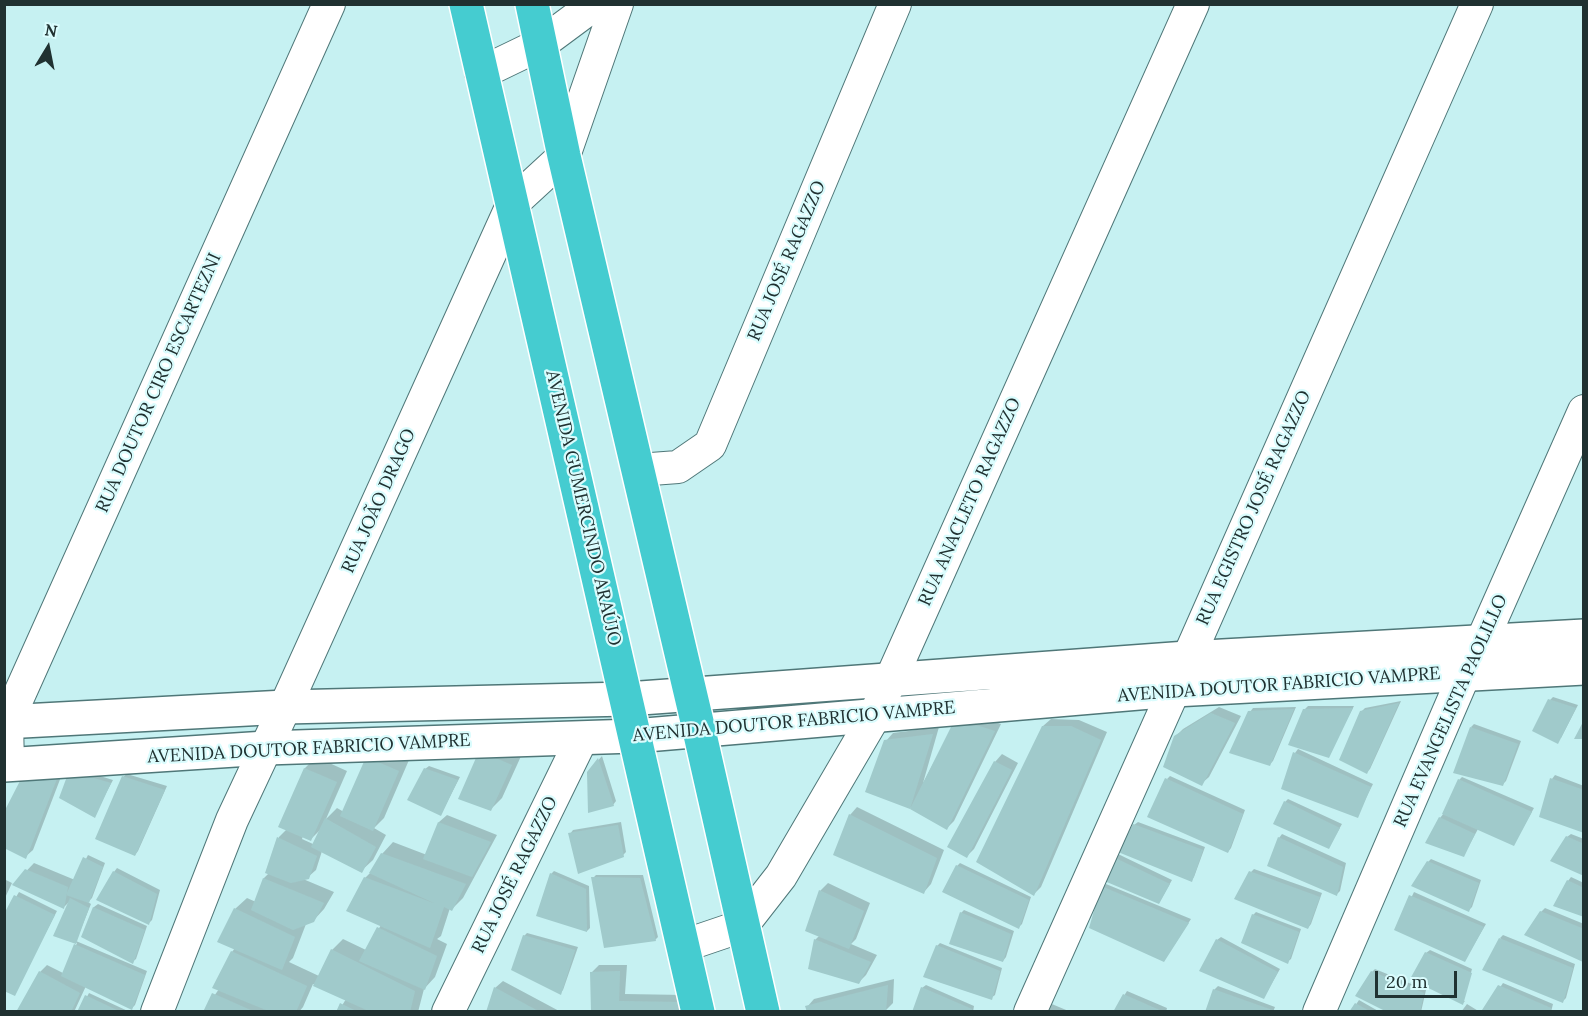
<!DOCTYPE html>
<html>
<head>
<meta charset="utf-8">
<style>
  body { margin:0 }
  #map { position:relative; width:1588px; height:1016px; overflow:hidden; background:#c6f1f2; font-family:Lora,serif }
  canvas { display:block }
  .frame { position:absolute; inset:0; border:6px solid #203131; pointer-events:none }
  .north { position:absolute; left:18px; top:18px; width:60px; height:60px; -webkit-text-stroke:4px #dafcfd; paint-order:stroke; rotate:10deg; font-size:16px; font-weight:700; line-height:24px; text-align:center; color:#203131 }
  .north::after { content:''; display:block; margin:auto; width:21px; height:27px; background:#203131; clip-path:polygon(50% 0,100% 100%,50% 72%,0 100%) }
  .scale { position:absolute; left:1375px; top:971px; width:82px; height:27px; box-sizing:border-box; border:3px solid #203131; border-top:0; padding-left:8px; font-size:18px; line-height:21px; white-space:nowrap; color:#203131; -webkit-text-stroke:4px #dafcfd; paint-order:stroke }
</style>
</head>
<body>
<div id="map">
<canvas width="1588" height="1016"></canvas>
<div class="frame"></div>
<div class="north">N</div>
<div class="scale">20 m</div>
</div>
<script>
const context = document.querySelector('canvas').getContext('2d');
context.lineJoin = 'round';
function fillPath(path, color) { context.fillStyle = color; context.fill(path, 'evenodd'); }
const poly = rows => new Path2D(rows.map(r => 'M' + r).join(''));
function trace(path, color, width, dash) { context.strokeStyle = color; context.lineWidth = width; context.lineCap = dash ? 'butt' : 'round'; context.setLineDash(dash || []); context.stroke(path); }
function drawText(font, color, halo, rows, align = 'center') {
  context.font = font + ' Lora,serif'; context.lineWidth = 4.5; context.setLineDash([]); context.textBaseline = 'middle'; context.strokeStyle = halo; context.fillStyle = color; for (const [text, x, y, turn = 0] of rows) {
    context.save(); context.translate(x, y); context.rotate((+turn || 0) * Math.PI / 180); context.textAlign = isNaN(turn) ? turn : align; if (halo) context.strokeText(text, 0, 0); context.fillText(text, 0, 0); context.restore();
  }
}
const shadow = poly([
  [1553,697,1578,705,1561,738,1550,700],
  [1401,701,1370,769,1367,772,1361,712,1365,708],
  [1308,706,1354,706,1328,756,1304,710],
  [1219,707,1241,716,1209,777,1201,784,1175,737,1183,729],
  [1296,707,1273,761,1270,764,1250,712,1253,708],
  [961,718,987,719,1001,724,954,821,947,828,911,808,867,791,886,741,893,733,939,727,923,783,953,726],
  [1051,719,1079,720,1107,732,1041,887,1034,894,1043,726],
  [1474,724,1521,741,1506,781,1502,785,1471,727],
  [492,741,522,754,502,798,491,809],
  [379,747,409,760,384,818,374,828,386,835,373,860,361,871,322,851,316,870,308,877,303,879,334,892,324,909,313,921,306,924,293,958,289,962,319,976,332,950,343,939,366,950,381,925,365,878,372,871,382,854,393,842,427,855,439,822,447,815,497,835,463,898,452,909,450,908,441,936,437,939,447,944,435,977,424,989,418,1012,338,1012,346,999,313,984,303,1007,299,1012,203,1012,219,989,232,952,235,948,235,909,247,898,256,902,264,878,269,873,267,872,279,837,287,829,280,826,305,768,316,757,347,771,326,819,337,808,344,812],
  [321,829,313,844,302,839,303,836,311,839],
  [1298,749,1373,784,1357,816,1283,788,1295,753],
  [1002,754,1018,763,974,849,967,856,995,762],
  [602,756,616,801,613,805,588,772],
  [429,766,460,777,441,814,425,769],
  [74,768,113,780,94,816],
  [64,769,33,850,25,857,31,771],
  [127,774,167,786,138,851,135,855,123,777],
  [1555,775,1584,786,1584,832,1541,816,1552,779],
  [1170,776,1245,810,1231,848,1228,852,1167,779],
  [1462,777,1534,808,1514,844,1478,829,1464,855,1440,818,1444,813,1459,780],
  [1288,799,1342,824,1329,847,1285,802],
  [857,807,944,850,931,884,924,892,850,815],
  [621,822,626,852,623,855,570,834,573,830],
  [1138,822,1205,847,1194,877,1191,881,1134,825],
  [1282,834,1346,863,1340,891,1337,894,1279,838],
  [1571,834,1584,839,1584,874,1567,837],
  [1118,854,1172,880,1159,903,1115,858],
  [88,855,105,863,92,898,88,902,91,904,76,941,147,971,135,1005,132,1008,86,986,74,1012,18,1012,40,972,47,965,63,973,77,943,55,935,70,901,64,907,12,883,4,900,4,879,14,884,34,863,75,880],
  [1431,859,1481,880,1472,907,1469,910,1428,862],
  [960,863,1031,897,1022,924,1019,927,957,866],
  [117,868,160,890,152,920,149,923,114,872],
  [1254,869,1322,893,1311,924,1308,928,1251,872],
  [554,871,589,886,590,928,587,931,551,874],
  [596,875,643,875,658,937,655,940,593,878],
  [1571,877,1584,883,1584,915,1568,881],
  [828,883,870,903,856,939,851,944,877,955,866,975,859,982,815,940,820,935,807,930,820,891],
  [1106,884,1191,919,1167,956,1103,887],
  [19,892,57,911,14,994,4,917],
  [1414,892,1486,924,1465,960,1396,929],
  [98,904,147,926,136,959,132,962,83,936,94,907],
  [1545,908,1584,924,1583,960,1541,912],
  [964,910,1014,931,1006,957,1003,961,961,913],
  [1256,912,1301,929,1291,959,1287,962,1253,915],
  [527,933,578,947,563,990,560,993,524,936],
  [1503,935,1575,964,1566,998,1563,1001,1500,938],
  [1221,937,1280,969,1264,997,1217,940],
  [940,943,1002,968,995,995,991,998,937,946],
  [1430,950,1472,969,1463,1001,1465,1001,1463,1003,1426,953],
  [599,965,627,965,625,994,685,995,688,1012,593,1012,592,972],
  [1375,969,1426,990,1421,1012,1390,1012,1372,972],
  [894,979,893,1003,886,1010,807,1007,814,999],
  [503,981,561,1012,487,1012,495,988],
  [1503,983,1553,1004,1551,1012,1489,1012,1485,1010],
  [926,985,974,1006,973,1012,914,1012,922,988],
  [1218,986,1275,1007,1273,1012,1214,990],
  [1127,991,1167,1008,1166,1012,1114,1012],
  [89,993,130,1012,79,1012],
  [1359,1000,1380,1012,1351,1012],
  [1047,1002,1071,1012,1042,1012],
  [1467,1004,1480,1012,1461,1012]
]);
const building = poly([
  [1548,699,1576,708,1558,744,1532,731],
  [1399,703,1367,774,1339,760,1360,711],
  [1353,708,1329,758,1288,745,1303,709],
  [1294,709,1270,766,1229,753,1248,711],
  [1211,713,1235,723,1202,786,1163,767,1174,736],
  [1584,720,1584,739,1574,739],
  [952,725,979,726,995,731,947,830,910,809,865,792,884,740,933,734,910,809],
  [1042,726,1071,726,1101,740,1034,896,976,862],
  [1470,727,1518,744,1503,786,1453,773],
  [479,751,512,765,491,811,458,799],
  [1293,752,1371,787,1358,818,1281,789],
  [366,757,399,771,373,831,340,816],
  [598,758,614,806,588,813,587,772],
  [994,761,1012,770,967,858,947,847],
  [304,768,337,782,311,841,278,827],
  [424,768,458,780,441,816,407,800],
  [69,771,111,783,95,818,59,798],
  [58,776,26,859,4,848,4,812,22,777],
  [122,776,165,790,135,856,95,839],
  [1165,778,1243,814,1228,853,1147,817],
  [1550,778,1584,790,1584,833,1539,817],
  [1458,779,1532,812,1514,846,1442,814],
  [1284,801,1340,828,1329,849,1273,824],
  [849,814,937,858,924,894,833,855],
  [1439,817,1475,834,1464,857,1425,843],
  [325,818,376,847,362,873,311,847],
  [438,822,491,842,472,877,423,859],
  [1133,824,1203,850,1192,882,1118,852],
  [618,825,624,857,578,874,568,833],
  [1566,836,1584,844,1584,876,1550,861],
  [277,837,317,856,309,879,291,883,265,873],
  [1278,837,1343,867,1337,896,1267,866],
  [381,853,466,884,452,911,444,907,430,948,346,911,364,877,436,904,369,873],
  [83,857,103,867,89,903,66,895],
  [1113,857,1170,884,1159,904,1102,880],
  [1427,861,1479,883,1469,912,1411,886],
  [956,865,1029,900,1019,929,942,892],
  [25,869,68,887,64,909,12,885],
  [113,871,157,894,149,925,96,900],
  [1249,871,1320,897,1308,929,1234,899],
  [550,873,586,889,587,932,536,916],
  [591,877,640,878,656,941,604,948],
  [263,878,324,903,314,922,293,930,251,910],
  [1567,880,1584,888,1584,917,1553,906],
  [1101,886,1189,923,1164,962,1089,928],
  [819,890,864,911,849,949,805,931],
  [14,895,55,915,15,996,4,991,4,914],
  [1409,895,1484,927,1465,962,1394,930],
  [70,898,89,908,76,944,53,936],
  [93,907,145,930,133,964,81,937],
  [234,908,295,937,282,970,217,942],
  [1540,911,1584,929,1583,962,1524,935],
  [960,912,1011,934,1003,962,949,944],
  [1252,914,1299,932,1288,964,1241,943],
  [377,927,437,956,425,990,359,961],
  [523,935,575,950,561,995,511,970],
  [1499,938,1573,968,1563,1003,1482,970],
  [814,939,871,962,859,984,808,969],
  [1216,939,1278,972,1264,999,1199,971],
  [74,944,145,975,132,1010,61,976],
  [936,945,1000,971,992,1000,923,977],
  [331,949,415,991,410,1012,371,1012,313,986],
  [231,951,307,986,296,1012,271,1012,212,988],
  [1425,952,1472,973,1463,1005,1410,979],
  [39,971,80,993,71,1012,16,1012],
  [620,971,619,1001,678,1002,680,1012,591,1012,590,972],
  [1371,971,1424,993,1420,1012,1387,1012,1355,996],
  [888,985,886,1012,807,1012,805,1006],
  [1498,985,1551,1008,1550,1012,1482,1010],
  [494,987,540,1012,486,1012],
  [921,987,972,1009,971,1012,912,1012],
  [1213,989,1275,1011,1275,1012,1205,1012],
  [212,993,255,1012,203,1012],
  [1123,994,1164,1012,1113,1012],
  [85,995,121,1012,77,1012],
  [340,1003,358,1012,336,1012],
  [1355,1003,1371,1012,1349,1012]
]);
const street = poly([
  [481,73,541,44,595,4],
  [638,470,678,467,710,445,895,4],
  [8,765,7,722,329,4],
  [683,946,742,926,781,876,874,717,1193,4],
  [157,1012,232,820,285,707,513,203,564,156,617,4],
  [448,1012,582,738],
  [1030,1012,1174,690,1477,4],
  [1319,1012,1465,673,1482,641,1584,411]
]);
const secondary = poly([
  [4,722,285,707,627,699,1187,658,1584,636],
  [4,765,266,748,634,736,1174,690,1584,668]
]);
const highway = poly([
  [466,4,698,1012],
  [532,4,564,156,699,730,763,1012]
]);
const streetNames = [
  ["RUA JOSÉ RAGAZZO",787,261,-67],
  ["RUA DOUTOR CIRO ESCARTEZNI",159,383,-66],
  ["RUA JOÃO DRAGO",379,501,-66],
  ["RUA ANACLETO RAGAZZO",970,502,-66],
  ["AVENIDA GUMERCINDO ARAÚJO",583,508,77],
  ["RUA EGISTRO JOSÉ RAGAZZO",1254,508,-66],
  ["AVENIDA DOUTOR FABRICIO VAMPRE",1279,685,-4],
  ["RUA EVANGELISTA PAOLILLO",1451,711,-66],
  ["AVENIDA DOUTOR FABRICIO VAMPRE",794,722,-5],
  ["AVENIDA DOUTOR FABRICIO VAMPRE",309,749,-3],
  ["RUA JOSÉ RAGAZZO",515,875,-64]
];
fillPath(shadow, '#0003');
fillPath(building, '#a0cacb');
trace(street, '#4f7778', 34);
trace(secondary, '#4f7778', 36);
trace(highway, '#fff', 36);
trace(street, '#fff', 32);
trace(secondary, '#fff', 33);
trace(highway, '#45ccd0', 33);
drawText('18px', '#203131', '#dafcfd', streetNames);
</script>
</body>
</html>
